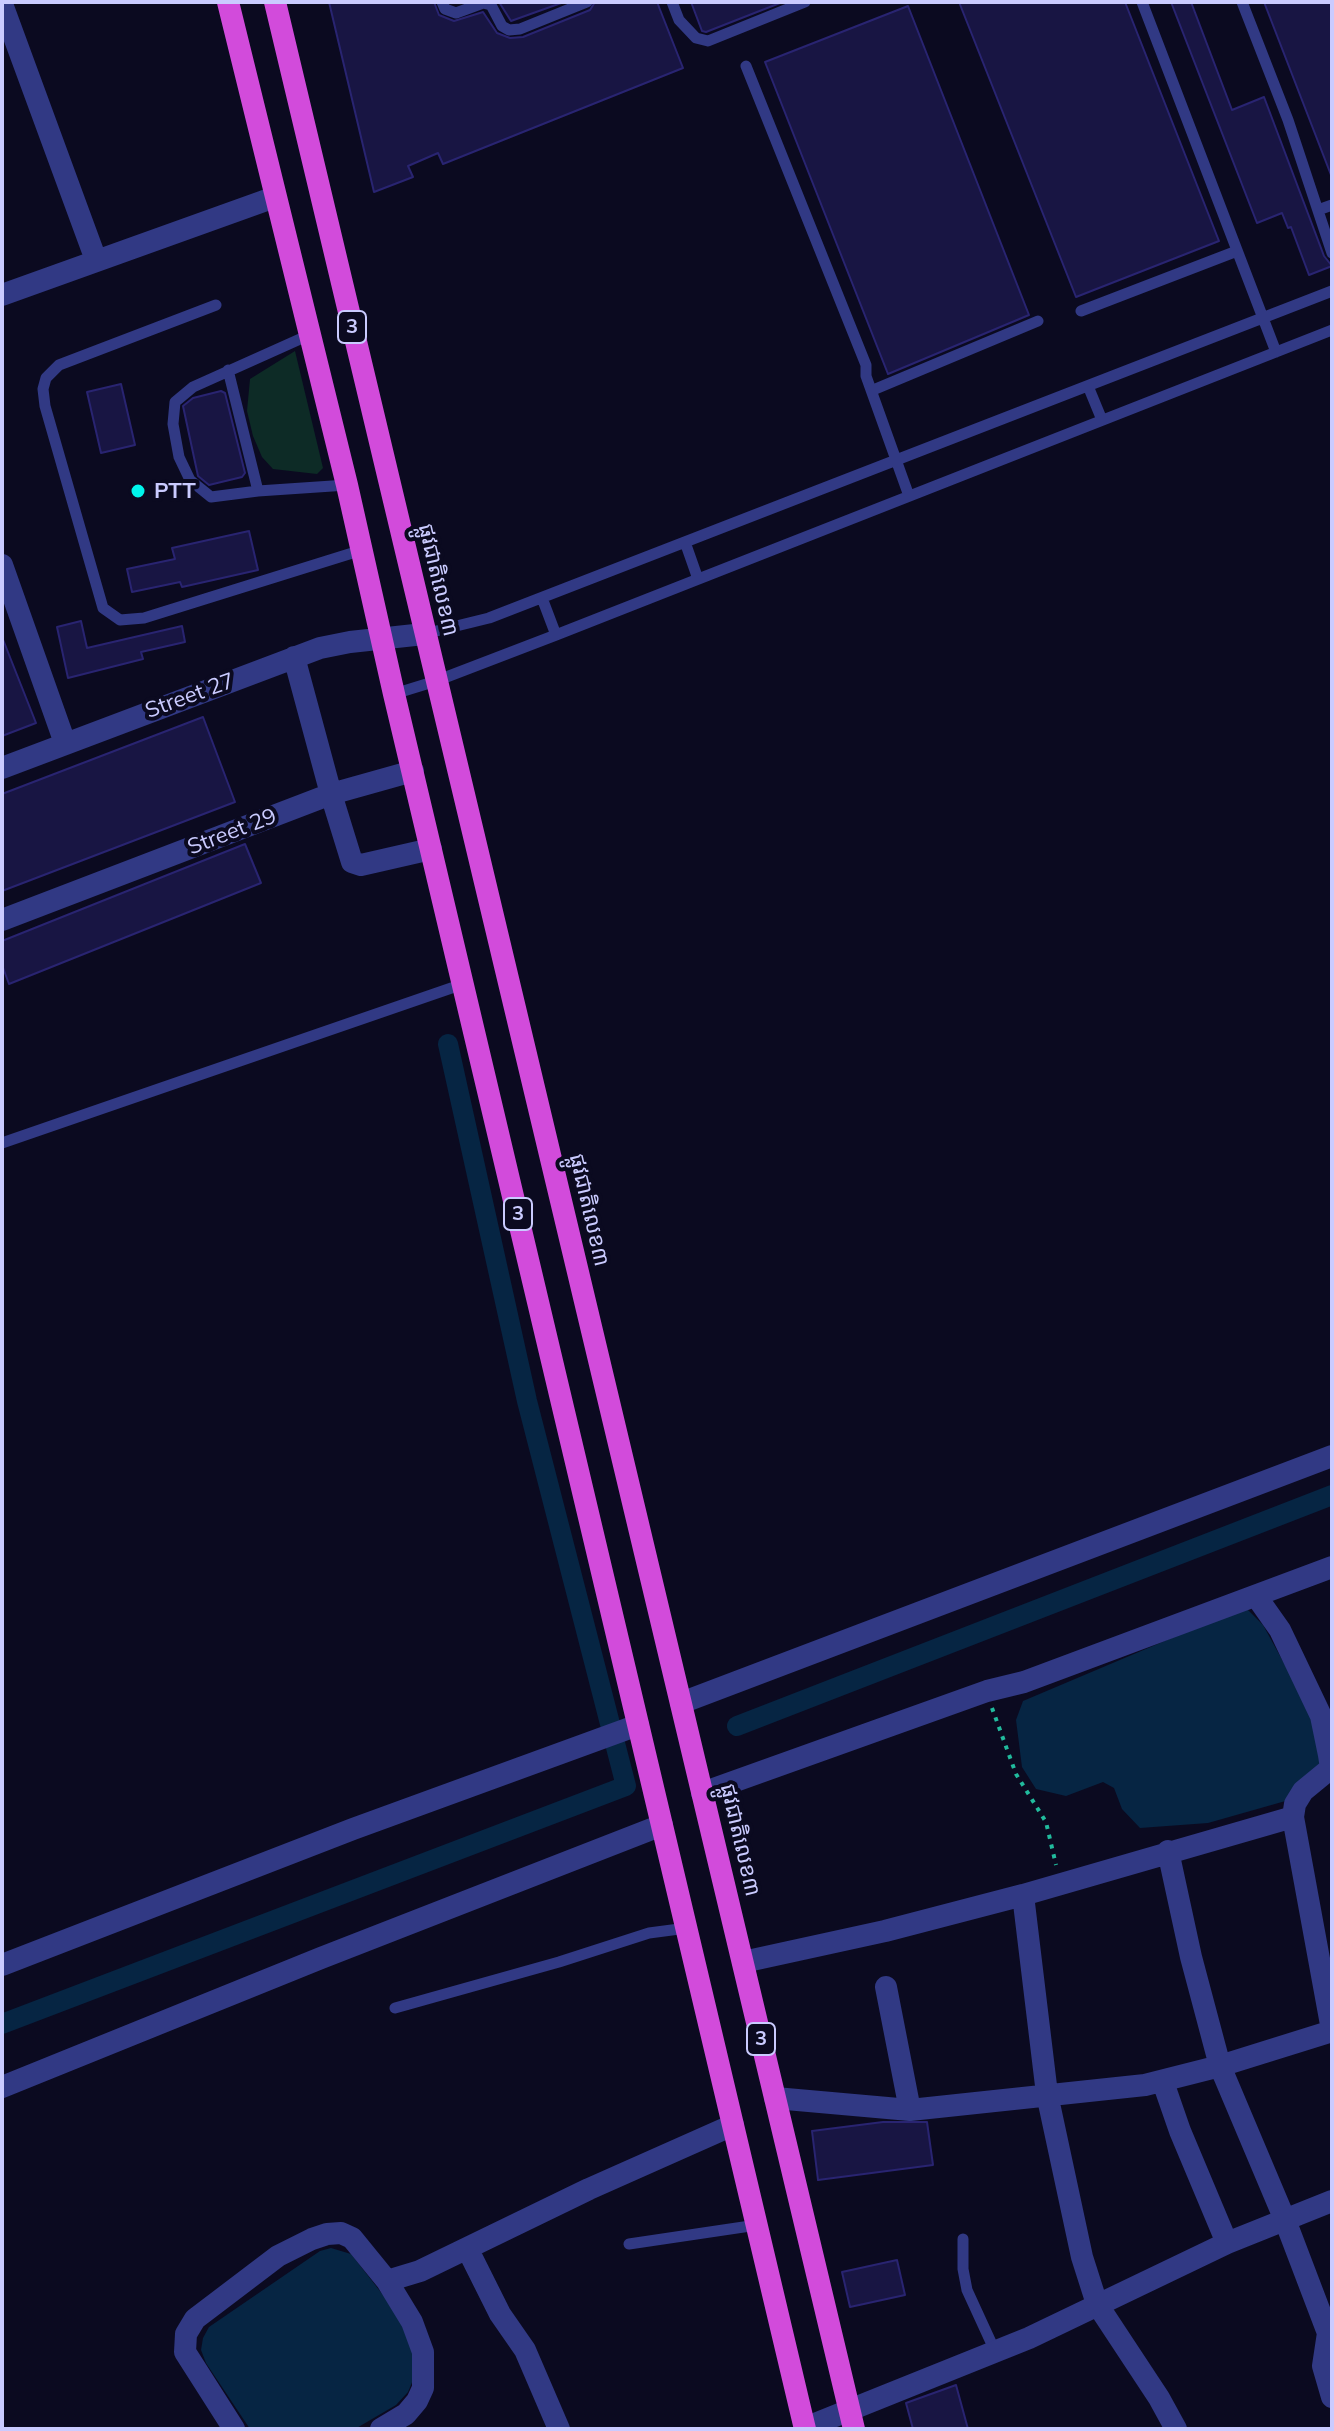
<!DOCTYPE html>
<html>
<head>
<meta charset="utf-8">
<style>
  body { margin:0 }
  #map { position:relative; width:1334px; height:2431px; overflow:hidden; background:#0b0a20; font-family:Mulish,sans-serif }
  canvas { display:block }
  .frame { position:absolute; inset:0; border:4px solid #cacbff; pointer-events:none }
</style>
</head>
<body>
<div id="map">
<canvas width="1334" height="2431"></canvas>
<div class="frame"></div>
</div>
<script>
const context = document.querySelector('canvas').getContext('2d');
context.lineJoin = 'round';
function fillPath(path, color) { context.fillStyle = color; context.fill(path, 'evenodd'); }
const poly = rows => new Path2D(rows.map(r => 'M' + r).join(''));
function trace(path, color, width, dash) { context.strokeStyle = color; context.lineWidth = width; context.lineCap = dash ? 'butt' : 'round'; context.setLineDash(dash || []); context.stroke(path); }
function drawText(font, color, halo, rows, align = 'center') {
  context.font = font + ' Mulish,"Noto Sans Khmer",sans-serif'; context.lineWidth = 8; context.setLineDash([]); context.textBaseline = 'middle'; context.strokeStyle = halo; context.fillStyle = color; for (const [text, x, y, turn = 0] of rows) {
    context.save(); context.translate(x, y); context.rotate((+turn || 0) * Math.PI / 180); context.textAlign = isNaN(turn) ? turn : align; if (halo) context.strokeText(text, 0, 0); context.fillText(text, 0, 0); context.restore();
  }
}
const green = poly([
  [295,351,323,468,317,474,273,469,262,457,253,436,247,411,250,379]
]);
const water = poly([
  [1245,1607,1263,1625,1290,1674,1313,1721,1324,1763,1289,1800,1208,1823,1140,1828,1122,1809,1114,1788,1103,1782,1066,1796,1036,1789,1022,1767,1016,1720,1023,1701],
  [331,2248,351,2254,408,2327,415,2344,415,2375,408,2392,396,2405,355,2429,250,2429,206,2363,201,2350,203,2338,209,2327,320,2251]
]);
const canal = poly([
  [737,1726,1332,1495],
  [2,2024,626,1786,527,1401,448,1044]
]);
const building = poly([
  [329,2,434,2,439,15,454,21,483,12,497,33,510,38,523,37,590,10,595,2,657,2,683,68,443,164,438,153,408,166,413,177,374,192,329,2],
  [499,2,564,2,511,21,499,2],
  [691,2,780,2,780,3,706,32,702,31,691,2],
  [959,2,1125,2,1219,241,1076,297,959,2],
  [1171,2,1191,2,1232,110,1264,97,1324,256,1332,266,1309,275,1291,227,1288,228,1282,213,1257,223,1171,2],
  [1264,2,1332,2,1332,174,1331,175,1264,2],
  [908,6,1029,315,888,374,765,62,908,6],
  [121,384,135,445,101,453,87,392,121,384],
  [221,391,225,393,245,473,242,477,209,485,198,476,183,406,193,398,221,391],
  [249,531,258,570,182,587,180,582,132,592,127,569,175,559,172,548,249,531],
  [81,621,87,648,182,626,185,642,141,652,143,659,68,678,57,627,81,621],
  [2,637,36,723,2,736,2,637],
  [203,717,235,802,2,891,2,794,203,717],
  [245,844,261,883,9,984,2,965,2,941,245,844],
  [883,2122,927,2122,933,2165,818,2180,812,2131,883,2122],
  [897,2260,905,2295,850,2307,842,2272,897,2260],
  [956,2385,968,2429,913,2429,906,2403,956,2385]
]);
const path = poly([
  [992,1708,1016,1774,1046,1822,1056,1865]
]);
const service = poly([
  [442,2,445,9,456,13,483,3,491,5,502,26,509,30,520,29,587,2],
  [672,2,679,20,696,38,708,41,805,2],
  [1142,2,1276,352],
  [1242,2,1288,120,1332,253],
  [746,66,866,365,866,376,909,496],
  [1318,210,1332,205],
  [216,305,59,365,46,378,43,389,45,406,103,608,120,620,144,618,362,550],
  [1081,311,1237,251],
  [309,335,193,387,175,402,173,424,179,457,190,480,211,497,258,491,347,485],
  [228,370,258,491],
  [1088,386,1102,420],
  [873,390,1038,321],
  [685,542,698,579],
  [542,598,556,635],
  [424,634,489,618,1332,291],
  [394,694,436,681,556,635,1332,330],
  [2,1143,463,984],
  [395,2008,559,1962,649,1933,687,1928],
  [963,2239,963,2269,967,2290,995,2351],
  [629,2244,757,2225]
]);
const minor = poly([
  [2,4,96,260],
  [2,295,275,197],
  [2,565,65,743],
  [2,768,320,648,350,642,424,634],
  [413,771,331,794,352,862,361,865,431,849],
  [2,920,331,794,294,657],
  [1256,1596,1280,1630,1321,1716,1329,1755,1331,1768,1303,1791,1295,1804,1293,1817,1332,2030],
  [681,1703,1332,1456],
  [702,1793,987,1691,1024,1682,1332,1567],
  [1168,1851,1191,1957,1220,2066,1285,2220,1328,2333,1323,2366,1332,2397],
  [1023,1895,1047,2094,1082,2257,1097,2304,1159,2398,1176,2429],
  [743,1962,885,1931,1023,1895,1293,1817],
  [2,1965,353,1829,638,1725],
  [886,1987,910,2110],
  [1163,2082,1180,2131,1227,2243],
  [2,2087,321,1958,662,1825],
  [775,2098,910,2110,1145,2085,1220,2066,1332,2031],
  [467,2248,500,2314,525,2350,559,2429],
  [387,2281,420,2271,589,2189,733,2125],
  [805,2428,1029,2338,1227,2243,1332,2201],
  [234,2429,185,2352,186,2334,195,2319,278,2256,312,2239,327,2234,341,2233,352,2238,387,2281,412,2322,423,2352,423,2388,417,2401,406,2414,381,2429]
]);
const trunk = poly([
  [228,2,347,485,394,694,805,2429],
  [275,2,854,2429]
]);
const markers = [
  [138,491,8,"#00f5ec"]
];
const shields = [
  [352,327,28],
  [518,1214,28],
  [761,2039,28]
];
const shieldNames = [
  ["3",352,327],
  ["3",518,1214],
  ["3",761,2039]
];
const poiNames = [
  ["PTT",154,491]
];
const streetNames = [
  ["ផ្លូវជាតិលេខ៣",438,580,77],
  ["Street 27",190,696,-20],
  ["Street 29",232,832,-21],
  ["ផ្លូវជាតិលេខ៣",589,1210,77],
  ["ផ្លូវជាតិលេខ៣",740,1840,77]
];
fillPath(green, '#0d2b26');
fillPath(water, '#062543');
trace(canal, '#062543', 20);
fillPath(building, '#181543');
trace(building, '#292471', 2);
trace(path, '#21bb9d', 4, [4, 6]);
trace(service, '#313984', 11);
trace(minor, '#313984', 22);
trace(trunk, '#d24bdb', 22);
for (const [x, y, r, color] of markers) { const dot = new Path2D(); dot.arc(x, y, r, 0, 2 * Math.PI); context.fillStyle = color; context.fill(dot); trace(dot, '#0b0a20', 3); }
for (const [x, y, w] of shields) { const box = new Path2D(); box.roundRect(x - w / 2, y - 16, w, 32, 6); context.fillStyle = '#0b0a20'; context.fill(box); trace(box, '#cacbff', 2); }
drawText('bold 20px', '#cacbff', null, shieldNames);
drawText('bold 22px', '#cacbff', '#0b0a20', poiNames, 'left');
drawText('22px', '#cacbff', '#0b0a20', streetNames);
</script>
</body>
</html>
